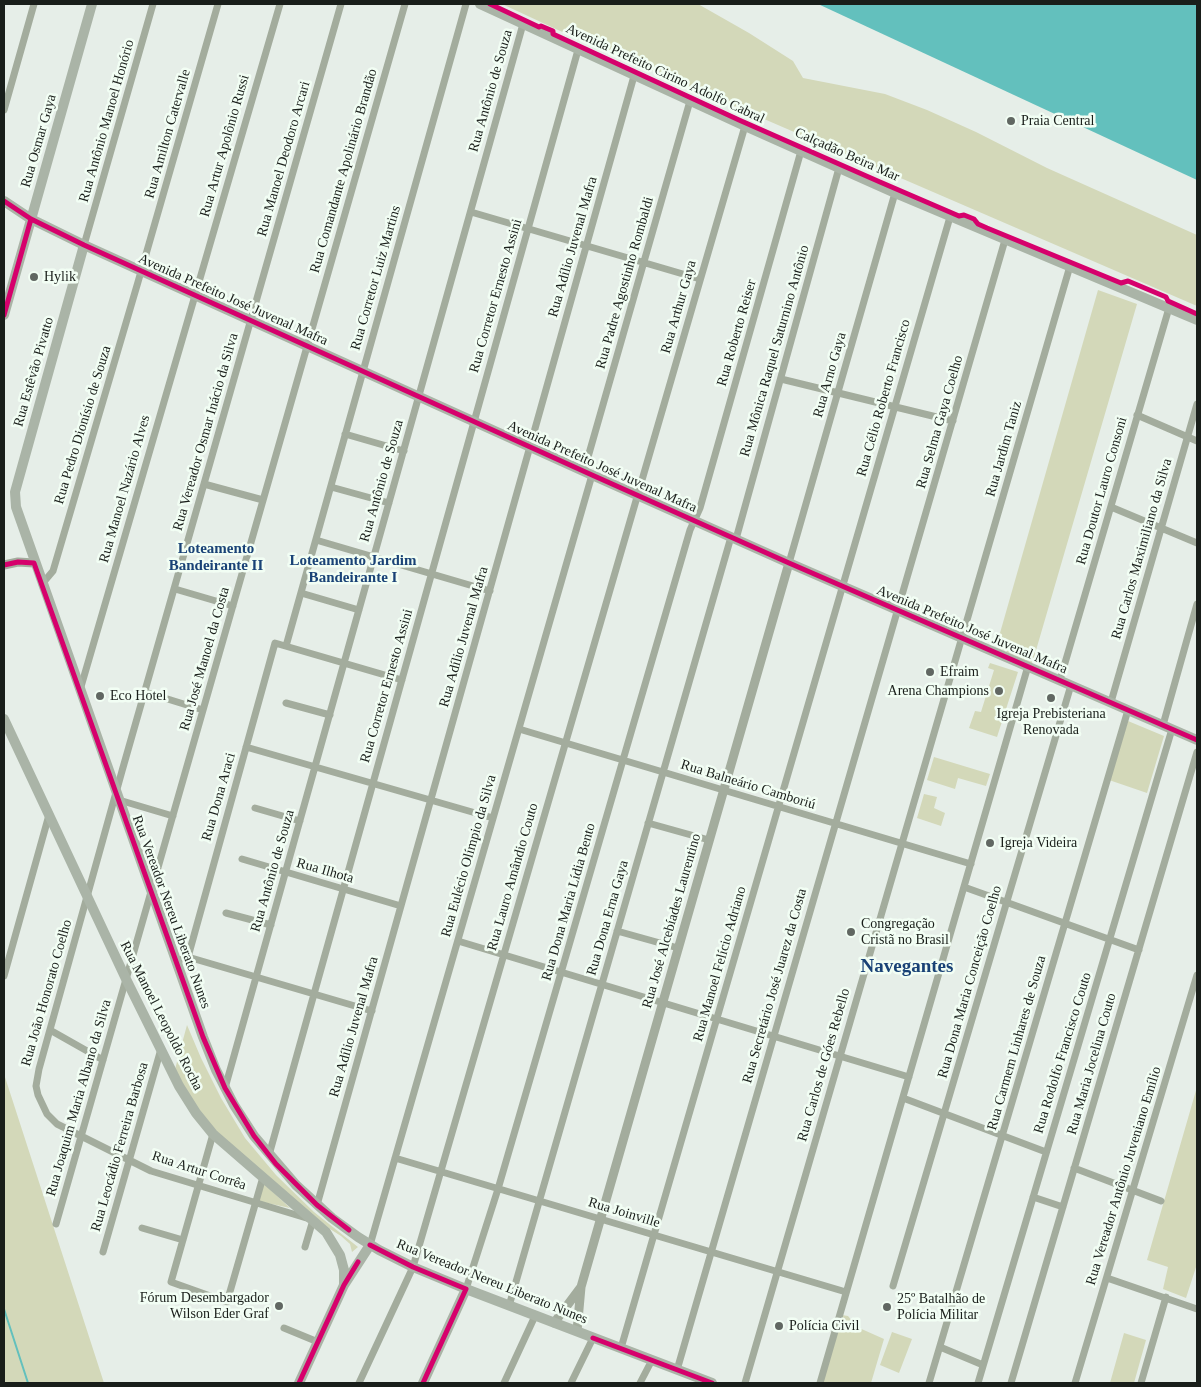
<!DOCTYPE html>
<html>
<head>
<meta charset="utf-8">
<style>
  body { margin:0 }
  #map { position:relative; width:1201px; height:1387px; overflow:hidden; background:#e6eee8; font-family:Georgia,serif }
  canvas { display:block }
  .frame { position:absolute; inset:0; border:5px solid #191e1a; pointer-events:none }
</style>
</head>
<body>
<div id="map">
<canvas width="1201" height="1387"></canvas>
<div class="frame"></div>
</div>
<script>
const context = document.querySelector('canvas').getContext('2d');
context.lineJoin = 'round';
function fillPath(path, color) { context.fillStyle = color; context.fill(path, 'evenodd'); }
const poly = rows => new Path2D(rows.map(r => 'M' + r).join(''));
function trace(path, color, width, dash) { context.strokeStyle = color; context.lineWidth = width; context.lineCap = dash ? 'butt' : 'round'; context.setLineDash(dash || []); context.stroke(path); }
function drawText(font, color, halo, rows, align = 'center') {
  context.font = font + ' Georgia,serif'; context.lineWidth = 5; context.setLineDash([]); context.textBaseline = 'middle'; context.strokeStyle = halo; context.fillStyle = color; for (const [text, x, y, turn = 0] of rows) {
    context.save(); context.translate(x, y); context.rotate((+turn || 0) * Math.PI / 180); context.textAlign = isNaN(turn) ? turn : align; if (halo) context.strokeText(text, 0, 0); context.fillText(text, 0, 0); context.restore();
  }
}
const green = poly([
  [502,4,698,4,749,33,793,61,803,78,885,94,927,110,976,132,1047,168,1197,235,1197,306,558,30],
  [1098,290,1137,304,1032,664,996,647],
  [990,663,1018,672,997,737,969,728,975,711,981,712,994,670,988,668],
  [1128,721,1164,736,1147,793,1109,780],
  [934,757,990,774,986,786,958,778,955,789,927,780],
  [924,794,937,797,934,808,945,813,941,826,917,818],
  [187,1025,201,1058,221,1098,245,1138,276,1175,314,1212,358,1247,352,1252,350,1244,341,1236,330,1229,303,1207,215,1130,203,1116,174,1073],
  [4,1074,104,1383,4,1383],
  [1197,1087,1197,1264,1186,1298,1163,1289,1168,1267,1147,1260],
  [263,1183,290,1208,258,1201],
  [842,1315,848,1316,857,1327,884,1339,871,1383,823,1383],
  [892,1332,912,1339,899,1373,880,1365],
  [1124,1333,1146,1340,1134,1383,1110,1383]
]);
const water = poly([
  [818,4,1197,4,1197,180]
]);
const stream = poly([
  [4,1309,28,1383]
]);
const minor = poly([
  [4,110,34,4],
  [471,212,700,279],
  [84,245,153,4],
  [781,379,953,421],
  [1137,415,1197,441],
  [345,434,404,451],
  [584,471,690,101],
  [204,484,263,500],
  [331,487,389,503],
  [1111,507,1197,543],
  [736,539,839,168],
  [316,540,490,591],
  [789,563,895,193],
  [42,584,53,571,138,282,218,4],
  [175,589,233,606],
  [301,593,359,610],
  [286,646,466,4],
  [1060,680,1169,308],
  [80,690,280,4],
  [145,692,203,710],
  [1111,702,1197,404],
  [286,703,330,715],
  [1163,725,1197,604],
  [519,729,971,864],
  [246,747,493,818],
  [119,800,173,816],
  [255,808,300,821],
  [648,823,709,840],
  [242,859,401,906],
  [964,887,1139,950],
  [226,913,271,925],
  [617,931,678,948],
  [458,941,909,1077],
  [188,957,372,1011],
  [176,961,188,957,275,643,402,680],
  [4,976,49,815],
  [50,1030,103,1060],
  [225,1088,523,24],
  [903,1098,1046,1152],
  [213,1134,171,1282,227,1302,263,1177],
  [269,1155,578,50],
  [395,1158,846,1292],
  [1074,1168,1161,1201],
  [1033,1197,1063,1207],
  [317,1205,634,76],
  [56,1224,405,4],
  [142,1228,183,1240],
  [370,1245,592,475],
  [305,1247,313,1220,151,1171,57,1124,47,1114,38,1095,36,1086,39,1069,122,771,341,4],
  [103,1252,161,1049],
  [1107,1278,1197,1309],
  [893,1286,1071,685],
  [466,1289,498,1189,690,530,700,508,801,151],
  [509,1306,731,537],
  [284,1328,318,1342],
  [940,1347,983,1365],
  [621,1348,950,217],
  [677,1370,1005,240],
  [359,1383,413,1267,745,126],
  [504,1383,535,1316],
  [571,1383,593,1338],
  [640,1383,652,1360],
  [745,1383,1070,266],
  [820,1383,1028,666],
  [929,1383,1128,710],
  [978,1383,1172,729],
  [1011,1383,1197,752],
  [1075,1383,1197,975],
  [1141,1383,1166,1297]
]);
const tertiary = poly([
  [4,565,18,562,34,563],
  [554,1323,581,1287],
  [577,1331,581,1287,789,563]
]);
const secondary = poly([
  [480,4,745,126,895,193,1197,320],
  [4,201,31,219,84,245,592,475,789,563,1197,740],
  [84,245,15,492,16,507,203,1037,216,1070,234,1105,254,1136,296,1185,332,1218,358,1237,379,1250,413,1267,466,1289,712,1383],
  [4,315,92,4],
  [4,719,126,979,179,1086,196,1113,213,1134,326,1232,340,1255,344,1270,344,1285],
  [299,1383,344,1285,370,1245],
  [423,1383,466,1289]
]);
const cycleway = poly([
  [490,4,539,27,541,26,553,31,553,34,739,120,880,182,959,216,964,215,974,219,978,224,987,228,1121,283,1128,281,1166,297,1168,301,1197,314],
  [4,201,31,219,84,245,592,475,789,563,1197,740],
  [4,315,31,219],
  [4,565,18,562,34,563,203,1037,225,1088,254,1136,276,1164,317,1205,349,1230],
  [370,1245,413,1267,466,1289,423,1383],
  [593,1338,712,1383],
  [299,1383,344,1285,358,1262]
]);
const markers = [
  [1011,121,5,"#616762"],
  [34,277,5,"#616762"],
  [930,672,5,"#616762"],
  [999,691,5,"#616762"],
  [100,696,5,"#616762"],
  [1051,698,5,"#616762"],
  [990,843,5,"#616762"],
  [851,932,5,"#616762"],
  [279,1306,5,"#616762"],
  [887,1307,5,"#616762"],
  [779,1326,5,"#616762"]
];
const streetNames = [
  ["Avenida Prefeito Cirino Adolfo Cabral",665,74,25],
  ["Rua Antônio de Souza",491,91,-74],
  ["Rua Antônio Manoel Honório",107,121,-74],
  ["Rua Amilton Catervalle",168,134,-74],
  ["Rua Osmar Gaya",39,141,-74],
  ["Rua Artur Apolônio Russi",225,146,-74],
  ["Calçadão Beira Mar",847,155,24],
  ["Rua Manoel Deodoro Arcari",284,159,-74],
  ["Rua Comandante Apolinário Brandão",344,171,-74],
  ["Rua Adílio Juvenal Mafra",573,247,-74],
  ["Rua Corretor Luiz Martins",376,278,-74],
  ["Rua Padre Agostinho Rombaldi",625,283,-74],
  ["Rua Corretor Ernesto Assini",496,296,-74],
  ["Avenida Prefeito José Juvenal Mafra",233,300,24],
  ["Rua Arthur Gaya",679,307,-74],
  ["Rua Roberto Reiser",737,333,-74],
  ["Rua Mônica Raquel Saturnino Antônio",775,351,-74],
  ["Rua Estêvão Pivatto",34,372,-74],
  ["Rua Arno Gaya",830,375,-74],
  ["Rua Célio Roberto Francisco",884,398,-74],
  ["Rua Selma Gaya Coelho",940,422,-74],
  ["Rua Pedro Dionísio de Souza",83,425,-73],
  ["Rua Vereador Osmar Inácio da Silva",206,432,-74],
  ["Rua Jardim Taniz",1004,449,-74],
  ["Avenida Prefeito José Juvenal Mafra",602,467,24],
  ["Rua Antônio de Souza",382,481,-74],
  ["Rua Manoel Nazário Alves",125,489,-74],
  ["Rua Doutor Lauro Consoni",1102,491,-74],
  ["Rua Carlos Maximiliano da Silva",1142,549,-74],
  ["Avenida Prefeito José Juvenal Mafra",972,630,23],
  ["Rua Adílio Juvenal Mafra",464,637,-74],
  ["Rua José Manoel da Costa",205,659,-74],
  ["Rua Corretor Ernesto Assini",387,686,-74],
  ["Rua Balneário Camboriú",748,785,17],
  ["Rua Dona Araci",219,797,-74],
  ["Rua Eulécio Olímpio da Silva",469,856,-74],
  ["Rua Antônio de Souza",273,871,-74],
  ["Rua Ilhota",325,871,16],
  ["Rua Lauro Amândio Couto",513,877,-74],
  ["Rua Dona Maria Lídia Bento",569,902,-74],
  ["Rua Vereador Nereu Liberato Nunes",171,912,70],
  ["Rua Dona Erna Gaya",608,918,-74],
  ["Rua José Alcebíades Laurentino",672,921,-74],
  ["Rua Manoel Felício Adriano",720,964,-74],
  ["Rua Dona Maria Conceição Coelho",970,982,-74],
  ["Rua Secretário José Juarez da Costa",775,986,-74],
  ["Rua João Honorato Coelho",47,993,-74],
  ["Rua Manoel Leopoldo Rocha",161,1016,63],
  ["Rua Adílio Juvenal Mafra",354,1027,-74],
  ["Rua Carmem Linhares de Souza",1017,1043,-74],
  ["Rua Rodolfo Francisco Couto",1063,1053,-73],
  ["Rua Maria Jocelina Couto",1092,1064,-74],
  ["Rua Carlos de Góes Rebello",824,1065,-74],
  ["Rua Joaquim Maria Albano da Silva",79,1098,-74],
  ["Rua Leocádio Ferreira Barbosa",120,1147,-74],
  ["Rua Artur Corrêa",199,1171,18],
  ["Rua Vereador Antônio Juveniano Emílio",1124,1176,-73],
  ["Rua Joinville",624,1213,17],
  ["Rua Vereador Nereu Liberato Nunes",492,1282,22]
];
const poiNames = [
  ["Praia Central",1021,121],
  ["Hylik",44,277],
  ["Efraim",940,672],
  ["Arena Champions",989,691,"right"],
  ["Eco Hotel",110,696],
  ["Igreja Prebisteriana",1051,714,"center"],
  ["Renovada",1051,730,"center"],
  ["Igreja Videira",1000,843],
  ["Congregação",861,924],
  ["Cristã no Brasil",861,940],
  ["Fórum Desembargador",269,1298,"right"],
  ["Wilson Eder Graf",269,1314,"right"],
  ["25º Batalhão de",897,1299],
  ["Polícia Militar",897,1315],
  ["Polícia Civil",789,1326]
];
const neighbourhoodNames = [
  ["Loteamento",216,549],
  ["Bandeirante II",216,566],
  ["Loteamento Jardim",353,561],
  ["Bandeirante I",353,578]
];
const districtNames = [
  ["Navegantes",907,967]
];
fillPath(green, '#d3d8b9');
fillPath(water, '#63c0bd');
trace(stream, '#63c0bd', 2);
trace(minor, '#a3ac9d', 7);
trace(tertiary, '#a3ac9d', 9);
trace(secondary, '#aab4a7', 10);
trace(cycleway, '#d6006c', 5);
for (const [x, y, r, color] of markers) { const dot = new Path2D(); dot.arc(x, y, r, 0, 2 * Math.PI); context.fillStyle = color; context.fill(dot); trace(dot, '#f2fef4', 2); }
drawText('14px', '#191e1a', '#f2fef4', streetNames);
drawText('14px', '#191e1a', '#f2fef4', poiNames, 'left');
drawText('bold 15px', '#194276', '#f2fef4', neighbourhoodNames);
drawText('bold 19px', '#194276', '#f2fef4', districtNames);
</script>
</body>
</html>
